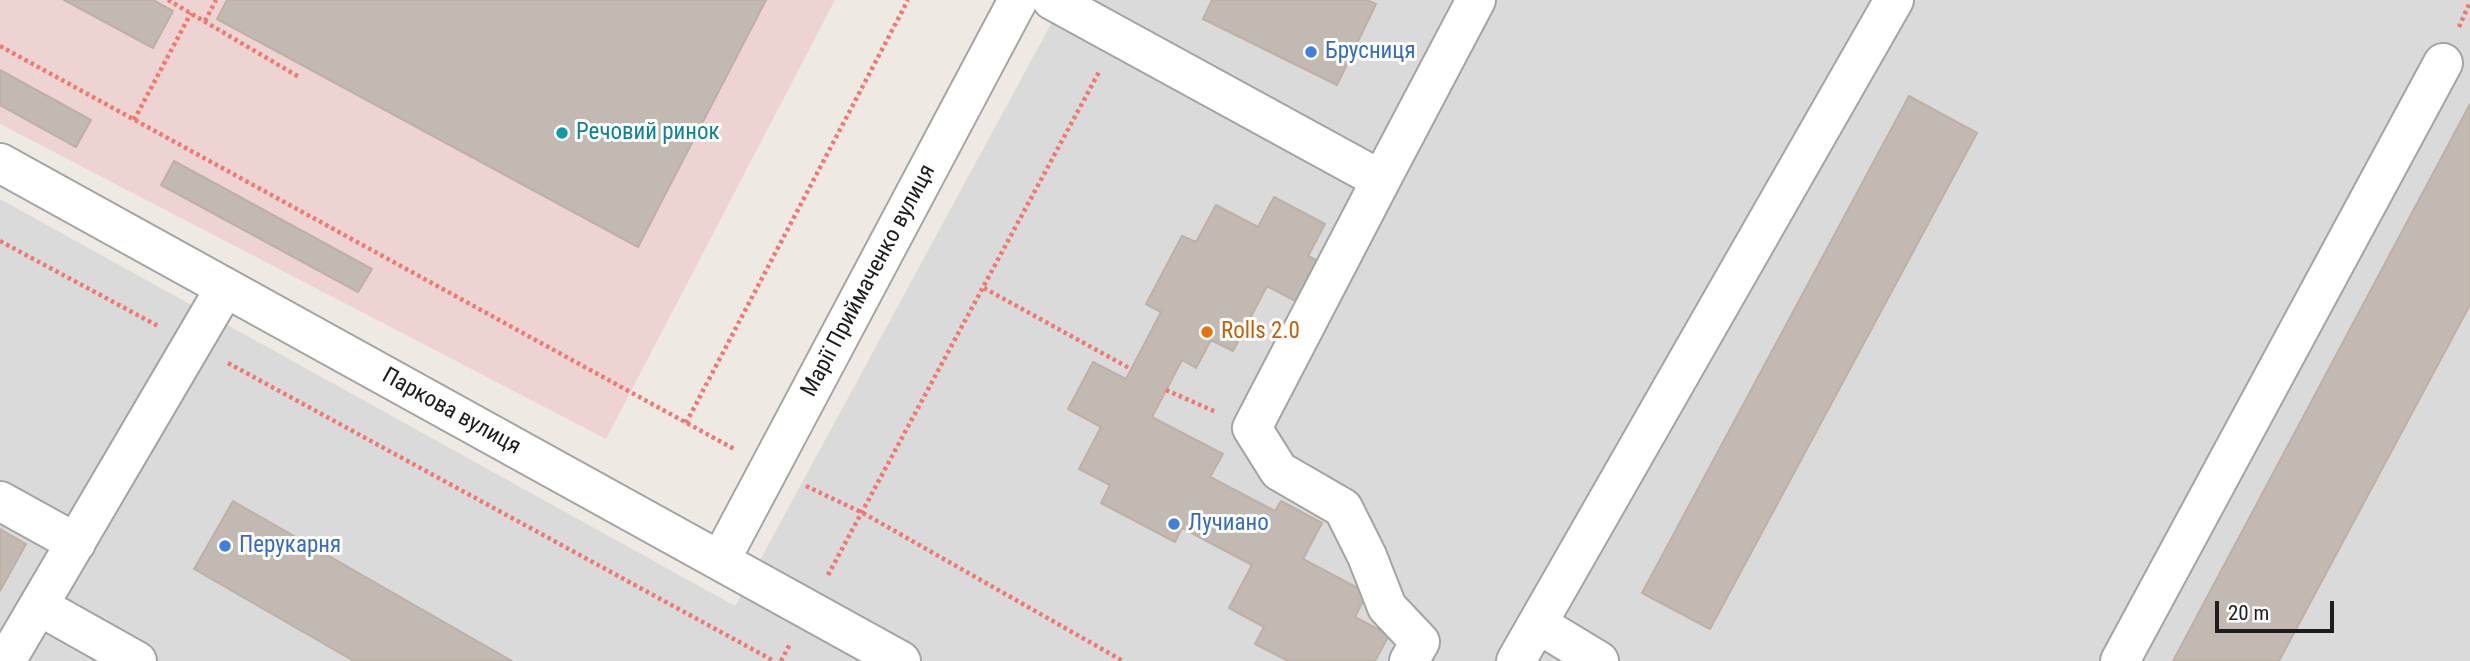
<!DOCTYPE html>
<html>
<head>
<meta charset="utf-8">
<style>
  body { margin:0 }
  #map { position:relative; width:2470px; height:661px; overflow:hidden; background:#eeeae3; font-family:"Roboto Condensed",sans-serif }
  canvas { display:block }
  .scale { position:absolute; left:2215px; top:601px; width:119px; height:32px; box-sizing:border-box; border:4px solid #1d1d1d; border-top:0; padding-left:9px; font-size:21px; line-height:24px; white-space:nowrap; color:#1d1d1d; -webkit-text-stroke:5px #fff; paint-order:stroke }
</style>
</head>
<body>
<div id="map">
<canvas width="2470" height="661"></canvas>
<div class="scale">20 m</div>
</div>
<script>
const context = document.querySelector('canvas').getContext('2d');
context.lineJoin = 'round';
function fillPath(path, color) { context.fillStyle = color; context.fill(path, 'evenodd'); }
const poly = rows => new Path2D(rows.map(r => 'M' + r).join(''));
function trace(path, color, width, dash) { context.strokeStyle = color; context.lineWidth = width; context.lineCap = dash ? 'butt' : 'round'; context.setLineDash(dash || []); context.stroke(path); }
function drawText(font, color, halo, rows, align = 'center') {
  context.font = font + ' "Roboto Condensed",sans-serif'; context.lineWidth = 6; context.setLineDash([]); context.textBaseline = 'middle'; context.strokeStyle = halo; context.fillStyle = color; for (const [text, x, y, turn = 0] of rows) {
    context.save(); context.translate(x, y); context.rotate((+turn || 0) * Math.PI / 180); context.textAlign = isNaN(turn) ? turn : align; if (halo) context.strokeText(text, 0, 0); context.fillText(text, 0, 0); context.restore();
  }
}
const residential = poly([
  [1064,0,2470,0,2470,661,0,661,0,199,735,606]
]);
const commercial = poly([
  [0,0,835,0,606,439,0,124]
]);
const building = poly([
  [64,0,153,0,173,11,153,48,64,0],
  [227,0,766,0,638,247,217,19,227,0],
  [1212,0,1367,0,1376,4,1337,85,1203,19,1212,0],
  [0,70,91,120,76,147,0,105,0,70],
  [1909,96,1977,133,1710,629,1642,593,1909,96],
  [2470,104,2470,305,2279,661,2173,661,2470,104],
  [174,161,372,269,358,292,161,185,174,161],
  [1274,197,1325,224,1308,256,1326,265,1305,306,1267,286,1233,351,1211,340,1196,368,1182,360,1152,417,1223,454,1210,477,1275,511,1281,501,1322,523,1303,559,1367,593,1355,617,1389,635,1375,661,1288,661,1255,644,1264,627,1229,608,1252,565,1182,528,1175,542,1101,503,1110,485,1079,469,1101,427,1068,409,1093,362,1126,379,1161,312,1146,304,1182,236,1196,242,1216,205,1258,227,1274,197],
  [233,501,512,661,354,661,194,569,233,501],
  [0,529,26,544,0,591,0,529]
]);
const path = poly([
  [168,0,299,77],
  [205,21,216,0],
  [2459,27,2470,2],
  [0,46,736,450],
  [134,120,191,13],
  [0,241,158,326],
  [984,288,1131,369],
  [228,363,774,661],
  [1166,390,1216,412],
  [686,423,908,0],
  [806,486,863,513,1123,661],
  [828,575,1099,72],
  [781,661,790,644]
]);
const minor = poly([
  [1052,0,1381,180,1252,428,1279,471,1343,508,1367,556,1387,607,1420,642,1409,661],
  [0,163,901,661],
  [1381,180,1476,0],
  [0,501,76,543],
  [720,561,1018,0],
  [39,606,137,661],
  [1538,624,1599,661],
  [6,661,225,288],
  [1516,661,1894,0],
  [2120,661,2443,63]
]);
const markers = [
  [1311,52,7,"#3f7fe0"],
  [562,133,7,"#0f9aa8"],
  [1207,332,7,"#e8710a"],
  [1174,524,7,"#3f7fe0"],
  [225,546,7,"#3f7fe0"]
];
const shopNames = [
  ["Брусниця",1325,52],
  ["Лучиано",1188,524],
  ["Перукарня",239,546]
];
const cultureNames = [
  ["Речовий ринок",576,133]
];
const streetNames = [
  ["Марії Приймаченко вулиця",869,281,-62],
  ["Паркова вулиця",451,412,29]
];
const foodNames = [
  ["Rolls 2.0",1221,332]
];
fillPath(residential, '#dbdada');
fillPath(commercial, '#eed3d3');
fillPath(building, '#c2b9b3');
trace(building, '#beb0a6', 2);
trace(minor, '#a4a4a4', 42);
trace(path, '#f2776f', 4.5, [3.5, 3.5]);
trace(minor, '#fff', 38);
for (const [x, y, r, color] of markers) { const dot = new Path2D(); dot.arc(x, y, r, 0, 2 * Math.PI); context.fillStyle = color; context.fill(dot); trace(dot, '#fff', 2.5); }
drawText('23px', '#366cbe', '#fff', shopNames, 'left');
drawText('23px', '#0d838f', '#fff', cultureNames, 'left');
drawText('23px', '#1d1d1d', '#fff', streetNames);
drawText('23px', '#c56008', '#fff', foodNames, 'left');
</script>
</body>
</html>
